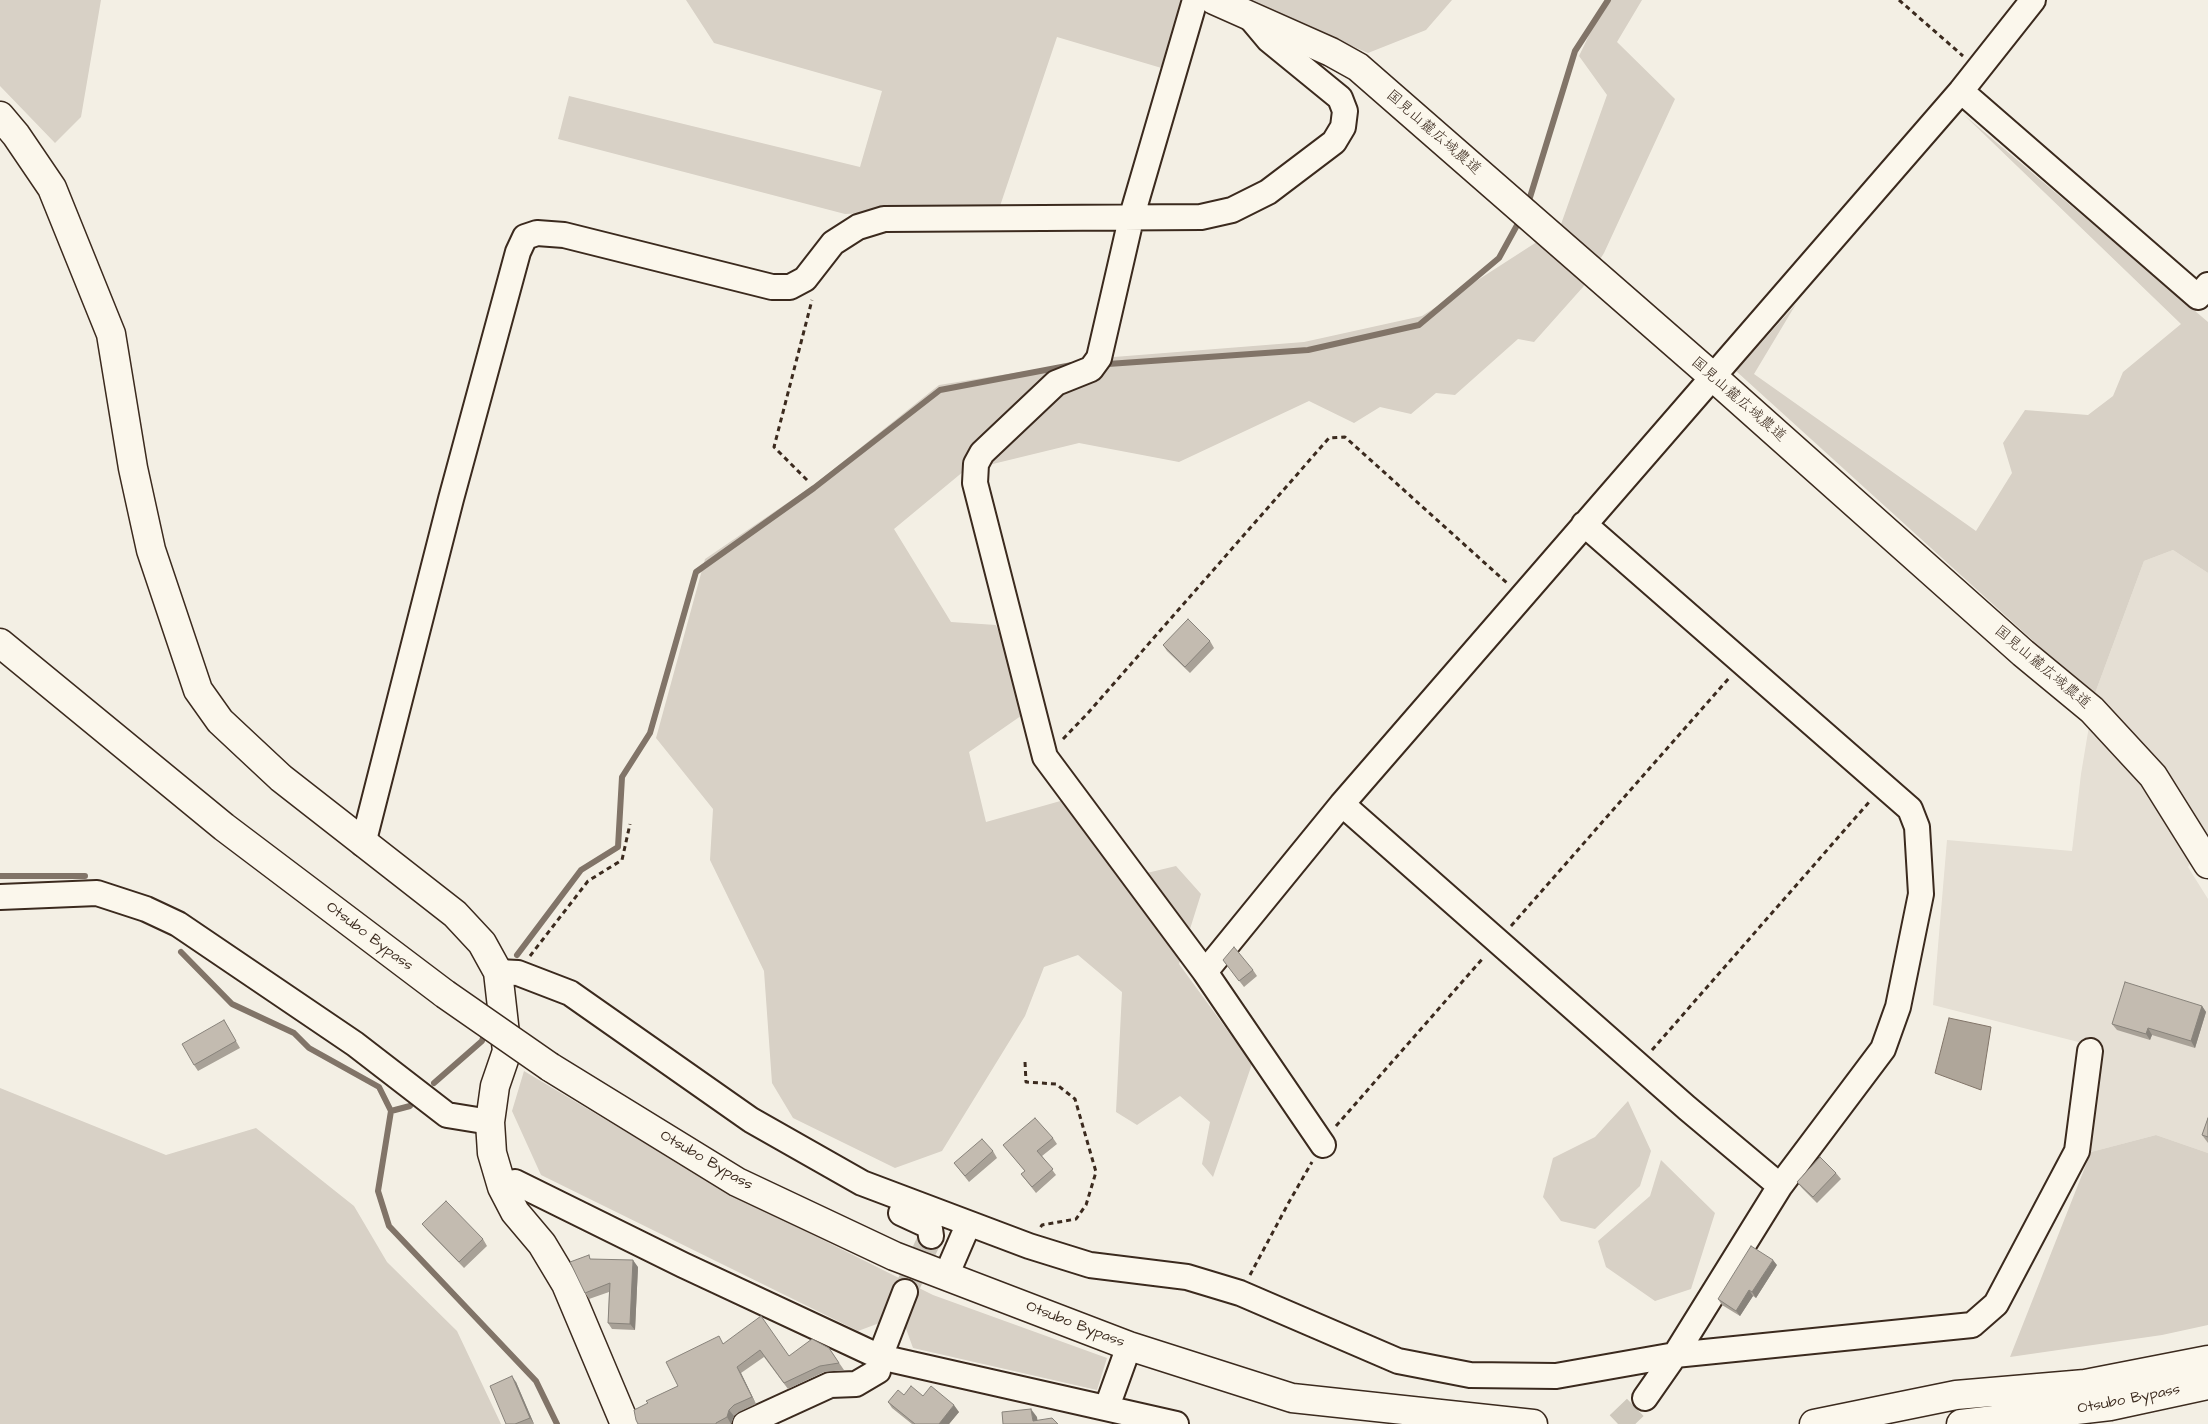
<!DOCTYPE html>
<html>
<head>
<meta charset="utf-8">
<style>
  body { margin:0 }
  canvas { display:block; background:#f3efe4 }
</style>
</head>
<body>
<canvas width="2208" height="1424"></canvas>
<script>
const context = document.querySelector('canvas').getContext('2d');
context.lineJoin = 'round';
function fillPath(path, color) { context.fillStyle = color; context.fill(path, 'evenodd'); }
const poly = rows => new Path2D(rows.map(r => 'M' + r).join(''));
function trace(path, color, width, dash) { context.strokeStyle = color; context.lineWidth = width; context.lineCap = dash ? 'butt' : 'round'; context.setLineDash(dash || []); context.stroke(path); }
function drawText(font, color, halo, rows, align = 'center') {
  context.font = font + ' "Architects Daughter","Klee One",sans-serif'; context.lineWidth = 5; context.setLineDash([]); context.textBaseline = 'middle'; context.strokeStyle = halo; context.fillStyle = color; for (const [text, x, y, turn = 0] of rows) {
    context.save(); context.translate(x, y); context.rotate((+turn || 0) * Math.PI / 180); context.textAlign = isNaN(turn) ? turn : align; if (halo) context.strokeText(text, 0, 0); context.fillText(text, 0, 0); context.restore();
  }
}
const built = poly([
  [2173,550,2208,573,2208,833,2188,867,2208,899,2208,1153,2156,1135,2091,1152,2098,1047,1933,1005,1947,840,2072,851,2081,774,2094,696,2144,561]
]);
const green = poly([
  [0,0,101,0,81,117,55,143,0,86],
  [686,0,1203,0,1175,72,1057,37,1000,206,845,214,558,139,569,96,860,167,882,91,714,43],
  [1247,0,1452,0,1426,30,1368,53],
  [1606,0,1642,0,1617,42,1675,99,1604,253,1583,287,1534,342,1518,339,1455,395,1436,393,1411,414,1380,407,1354,423,1309,401,1179,462,1079,443,964,471,894,529,951,622,996,625,1028,711,969,752,986,822,1064,800,1122,879,1176,866,1201,894,1179,964,1252,1064,1213,1177,1202,1164,1210,1122,1180,1096,1137,1125,1116,1112,1122,992,1078,955,1044,967,1025,1016,942,1151,895,1168,793,1118,772,1083,764,971,710,860,713,809,656,738,705,559,815,484,939,385,1114,357,1304,342,1422,316,1560,227,1607,95,1579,56],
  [1963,114,2208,322,2208,573,2173,550,2144,561,2094,696,1736,371,1796,304,1754,374,1976,531,2012,473,2003,443,2025,410,2088,415,2113,396,2123,372,2181,324],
  [524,1071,727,1192,933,1295,1107,1358,1097,1390,913,1348,901,1315,858,1331,541,1175,512,1111],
  [0,1088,166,1155,256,1128,354,1206,387,1262,457,1331,501,1424,0,1424],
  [1628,1101,1651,1151,1640,1186,1595,1229,1561,1221,1543,1197,1553,1158,1595,1137],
  [2156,1135,2208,1153,2208,1325,2162,1335,2010,1357,2091,1152],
  [1661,1160,1715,1213,1691,1289,1655,1301,1606,1267,1598,1241,1650,1196]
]);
const water = poly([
  [1949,1018,1991,1027,1981,1090,1935,1073,1949,1018]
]);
const stream = poly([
  [1527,207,1575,51,1608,0],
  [1108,364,1308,350,1419,325,1499,258,1521,218],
  [0,876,85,876],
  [181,952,232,1004,294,1033,309,1048,379,1087,391,1111,378,1191,389,1226,536,1381,557,1424],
  [517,955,581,870,618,847,622,777,650,733,696,572,814,488,940,390,1072,365],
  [434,1083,482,1041,485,1031],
  [391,1111,410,1106]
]);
const streetTunnel = poly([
  [905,1292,931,1236],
  [1618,1424,1645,1398]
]);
const path = poly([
  [1899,0,1963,56],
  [807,480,774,447,812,300],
  [1063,739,1088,713,1329,438,1345,437,1507,583],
  [1511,926,1729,678],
  [530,956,588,881,622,860,630,824],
  [1652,1050,1870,801],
  [1025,1062,1026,1082,1056,1084,1075,1099,1096,1172,1086,1205,1076,1219,1042,1225,1040,1228],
  [1336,1126,1484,957],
  [1250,1275,1289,1202,1312,1162]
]);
const street = poly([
  [1195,0,1131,219,1099,358,1091,369,1056,383,982,453,976,464,975,483,1045,757,1205,972,1323,1145],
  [1961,91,2198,297,2208,285],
  [1584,524,1910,809,1917,827,1921,894,1898,1007,1883,1049,1780,1186,1675,1355,1645,1398],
  [363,844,451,499,518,252,525,237,537,233,564,235,772,287,790,287,805,279,833,243,858,227,884,219,1201,217,1232,210,1268,192,1334,142,1343,127,1345,111,1340,98,1269,40,1248,15],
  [0,897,97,893,146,909,178,924,355,1044,447,1115,490,1122],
  [498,972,518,973,570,993,751,1120,862,1183,1029,1246,1090,1265,1187,1277,1240,1293,1398,1361,1470,1375,1556,1376,1675,1355,1972,1325,1996,1304,2077,1151,2090,1051],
  [1205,972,1342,804],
  [1780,1186,1687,1108,1342,804,1961,91,2033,0],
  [502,1187,515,1182,683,1265,880,1357,1176,1424],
  [901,1213,927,1225,930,1229,931,1236],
  [946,1276,968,1225],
  [1107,1407,1129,1346],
  [745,1424,830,1385,856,1384,878,1371,880,1357,905,1292]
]);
const secondary = poly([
  [1214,0,1331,52,1358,67,1712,376,2023,653,2092,710,2153,776,2208,864],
  [0,116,16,135,52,188,111,334,133,468,151,550,198,690,220,721,281,778,455,914,482,943,498,972,507,1051,495,1086,490,1122,492,1153,502,1187,515,1212,542,1244,566,1284,625,1424]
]);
const highway = poly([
  [0,643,224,827,445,994],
  [550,1067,737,1182,894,1256,1129,1346,1292,1398,1533,1424],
  [1814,1424,1956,1395,2085,1384,2208,1360],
  [1961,1424,2110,1406,2208,1385]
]);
const highwayBridge = poly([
  [445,994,550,1067]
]);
const wall = poly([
  [1210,641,1214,648,1190,673,1167,651,1163,645],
  [1223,960,1253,970,1257,976,1244,987],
  [2202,1006,2206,1012,2195,1048,2152,1035,2150,1040,2117,1030,2112,1024],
  [224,1020,240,1048,198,1071,194,1065],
  [2208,1118,2208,1143,2202,1135],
  [1053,1138,1057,1144,1042,1156,1056,1175,1036,1193,1021,1174,1025,1171,1003,1145],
  [993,1151,997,1158,969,1182,954,1163],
  [1836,1173,1841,1179,1817,1203,1802,1188,1797,1182],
  [422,1224,483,1239,487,1246,464,1268,427,1230],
  [592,1259,638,1267,635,1330,612,1329,608,1323,609,1292,589,1299,585,1293],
  [1777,1265,1756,1298,1753,1296,1740,1316,1722,1305,1718,1299],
  [724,1343,789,1356,829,1348,844,1370,824,1372,788,1389,764,1357,741,1373,756,1404,739,1412,734,1416,731,1424,638,1424,648,1403,678,1386],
  [516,1382,534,1424,506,1424],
  [904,1395,923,1396,959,1412,949,1424,912,1424,892,1408,888,1402]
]);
const shadedWall = poly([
  [2202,1006,2206,1012,2195,1048,2191,1041],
  [2148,1028,2152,1035,2150,1040,2146,1034],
  [633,1260,638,1267,635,1330,630,1324],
  [1773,1260,1777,1265,1756,1298,1752,1292],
  [1749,1290,1753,1296,1740,1316,1736,1311],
  [737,1367,741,1373,756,1404,752,1397],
  [512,1376,516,1382,534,1424,530,1418],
  [954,1405,959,1412,949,1424,939,1424],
  [1031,1409,1037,1417,1038,1424,1033,1421],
  [729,1410,734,1416,731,1424,727,1417]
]);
const building = poly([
  [1188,619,1210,641,1185,667,1163,645,1188,619],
  [1234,947,1253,970,1239,981,1223,960,1234,947],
  [2125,982,2202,1006,2191,1041,2148,1028,2146,1034,2112,1024,2125,982],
  [224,1020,236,1041,194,1065,182,1044,224,1020],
  [1035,1118,1053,1138,1037,1151,1053,1169,1032,1187,1021,1174,1025,1171,1003,1145,1035,1118],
  [2208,1118,2208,1137,2202,1135,2208,1118],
  [982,1139,993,1151,965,1176,954,1163,982,1139],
  [1820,1157,1836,1173,1813,1197,1797,1182,1820,1157],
  [446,1201,483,1239,459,1262,422,1224,446,1201],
  [1751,1246,1773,1260,1752,1292,1749,1290,1736,1311,1718,1299,1751,1246],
  [589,1255,590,1259,633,1260,630,1324,608,1323,610,1283,585,1293,570,1262,589,1255],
  [761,1316,789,1356,812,1339,829,1348,839,1363,820,1366,784,1383,760,1350,737,1367,752,1397,734,1405,729,1410,727,1417,716,1423,716,1424,638,1424,636,1420,634,1410,648,1403,646,1401,678,1386,666,1362,719,1336,723,1344,761,1316],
  [512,1376,530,1418,515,1424,506,1424,490,1386,512,1376],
  [911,1386,923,1396,931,1386,954,1405,939,1424,915,1424,888,1402,898,1390,904,1395,911,1386],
  [1031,1409,1033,1421,1052,1418,1058,1424,1003,1424,1002,1412,1031,1409]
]);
const streetNames = [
  ["国見山麓広域農道",1433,133,41],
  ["国見山麓広域農道",1738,400,41],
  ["国見山麓広域農道",2042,668,40],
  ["Otsubo Bypass",369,937,37],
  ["Otsubo Bypass",706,1161,30],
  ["Otsubo Bypass",1075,1325,21],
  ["Otsubo Bypass",2129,1400,-11]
];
fillPath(built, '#e5dfd4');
fillPath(green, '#d8d1c6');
fillPath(water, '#afa69a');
trace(water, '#817468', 1);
trace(stream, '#817468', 6);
trace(streetTunnel, '#cec8bc', 24, [24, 12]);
trace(street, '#3b2a1e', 28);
trace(secondary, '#3b2a1e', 31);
trace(highway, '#3b2a1e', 31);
trace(path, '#3b2a1e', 3, [5, 4]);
trace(street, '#fbf7ec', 24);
trace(secondary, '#fbf7ec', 28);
trace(highway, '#fbf7ec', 28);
trace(highwayBridge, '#3b2a1e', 31, []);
trace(highwayBridge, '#fbf7ec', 28);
fillPath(wall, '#a8a197');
fillPath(shadedWall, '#88837b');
fillPath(building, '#c3bbb0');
trace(building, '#88837b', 1);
drawText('15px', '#3b2a1e', '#fbf7ec', streetNames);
</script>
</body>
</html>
